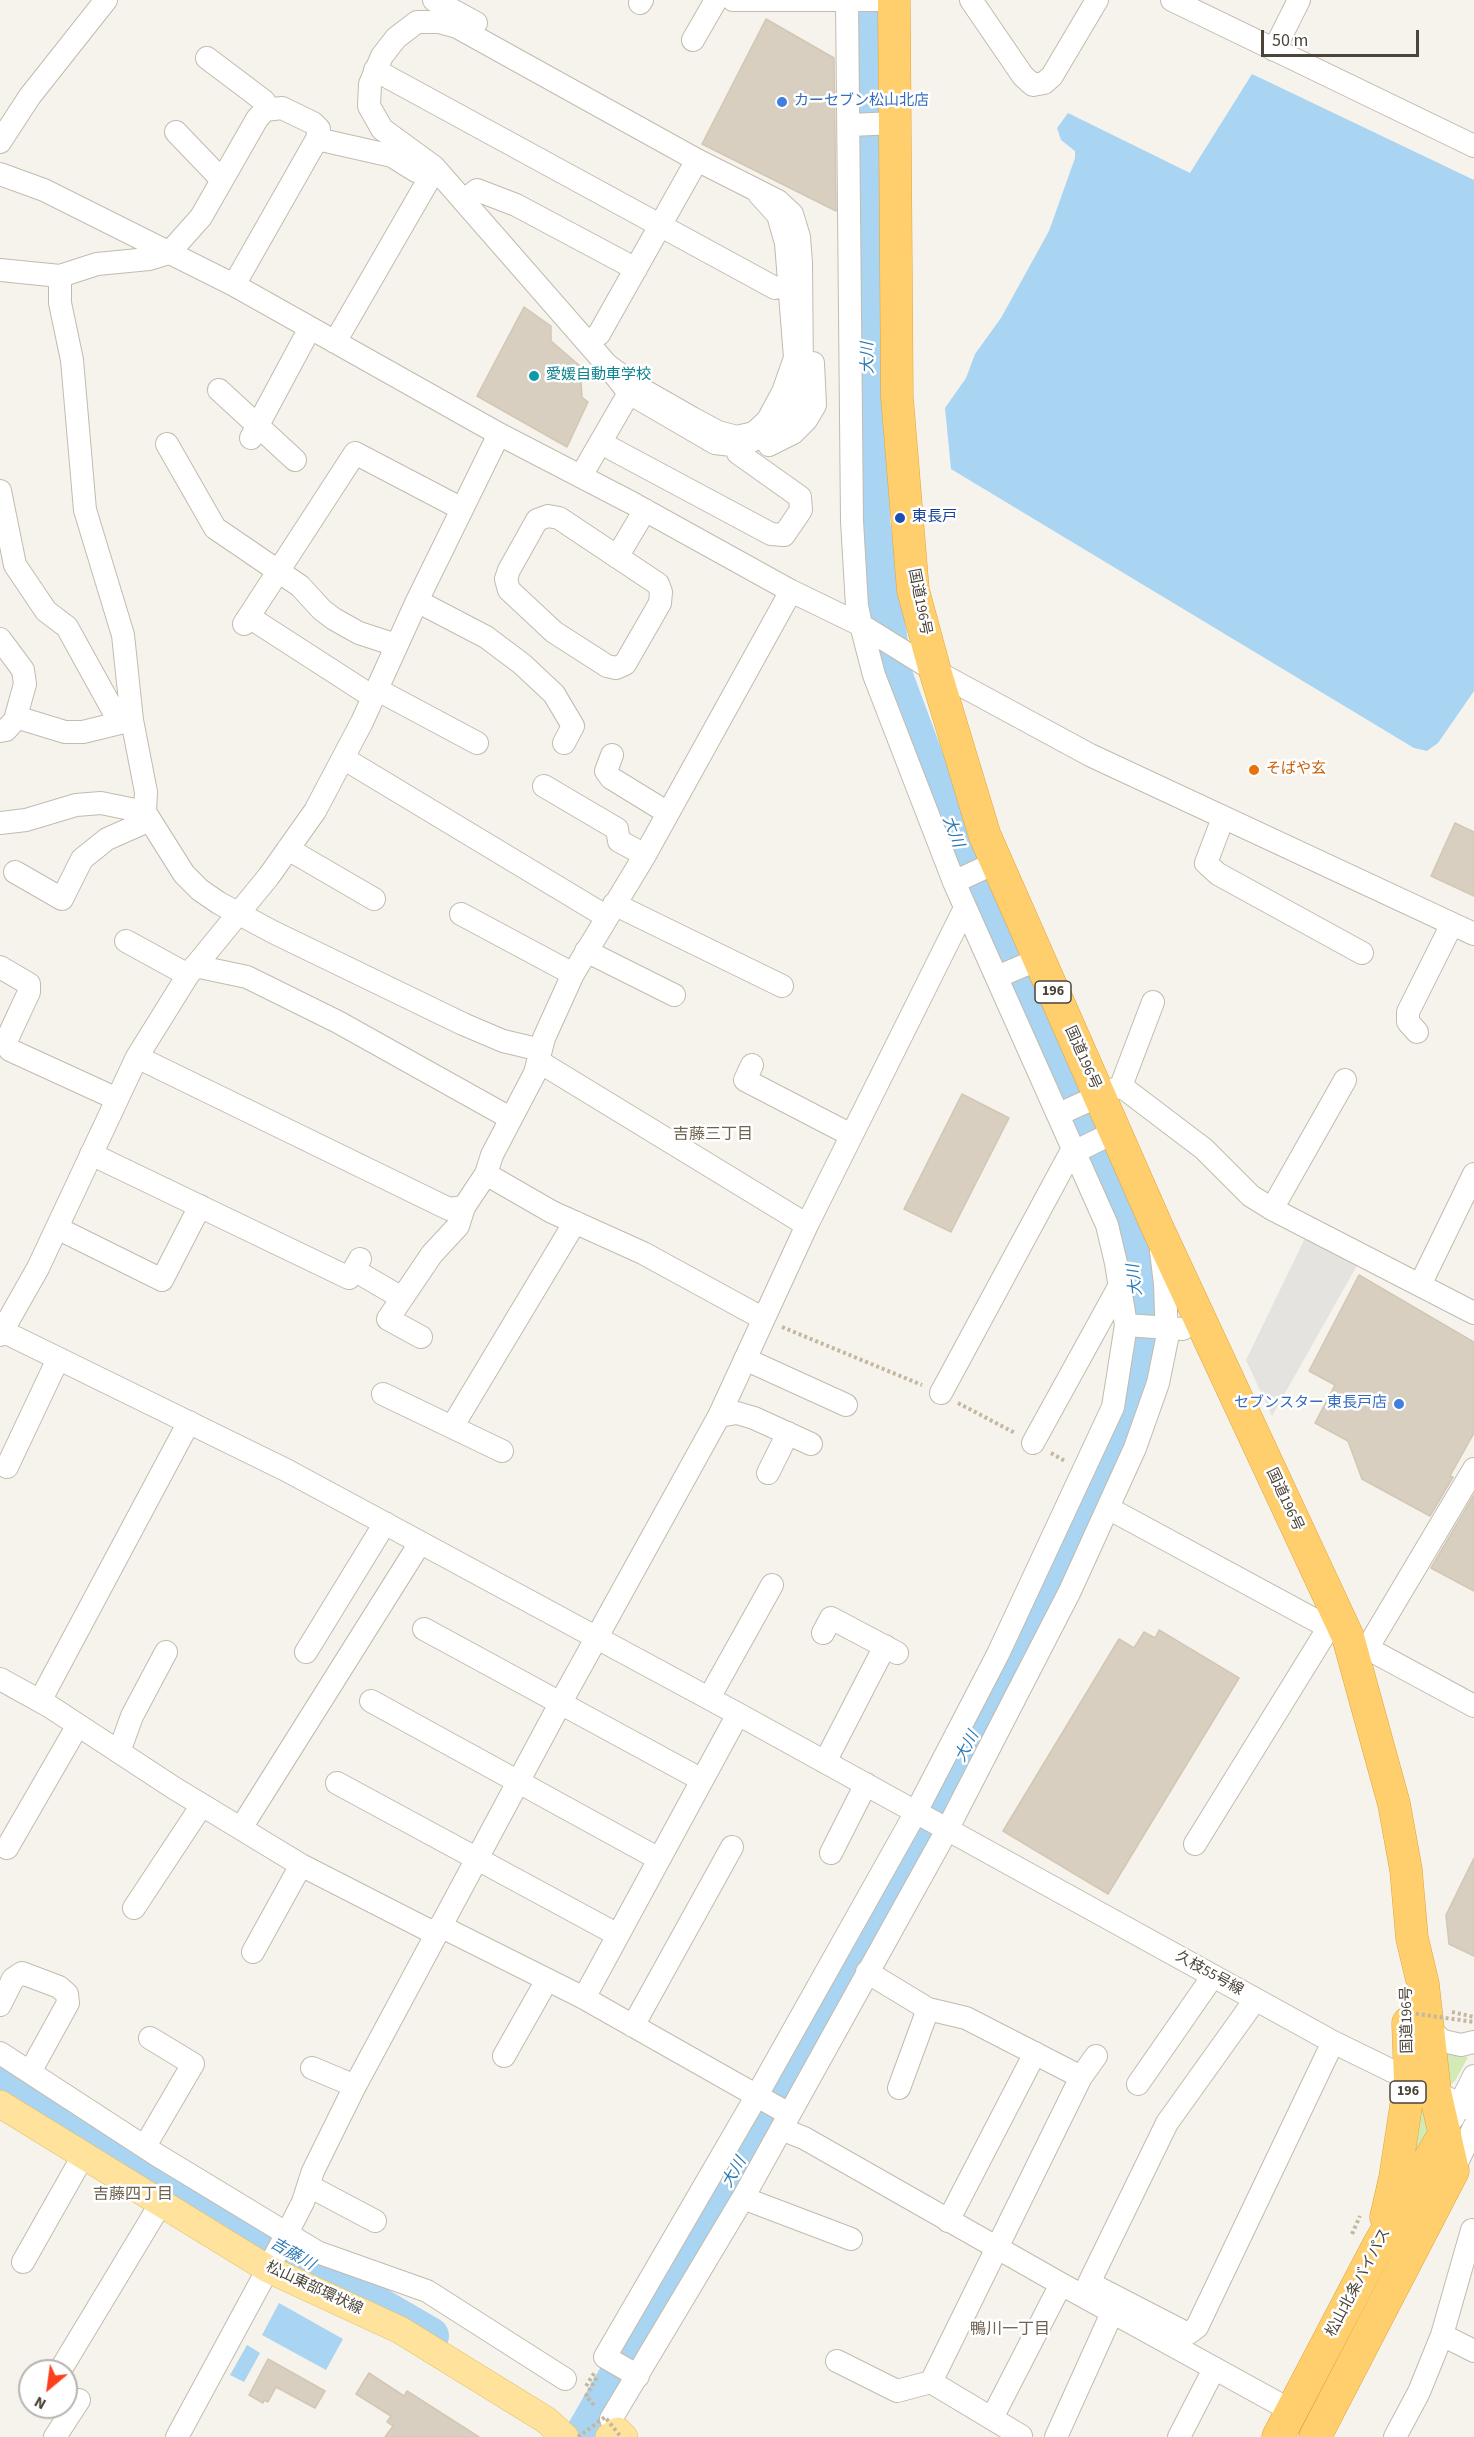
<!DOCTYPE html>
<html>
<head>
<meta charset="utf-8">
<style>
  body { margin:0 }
  #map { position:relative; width:1474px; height:2437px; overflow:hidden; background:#f6f3ec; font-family:"Source Sans 3",sans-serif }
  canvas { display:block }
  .north { position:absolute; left:18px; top:2359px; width:60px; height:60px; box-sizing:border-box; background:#fff; border:2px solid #b7b4b0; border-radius:50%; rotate:209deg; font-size:16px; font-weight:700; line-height:24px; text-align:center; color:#4b4439 }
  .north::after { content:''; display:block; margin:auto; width:21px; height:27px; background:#fc3f1d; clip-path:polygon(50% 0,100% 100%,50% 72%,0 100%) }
  .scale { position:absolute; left:1261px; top:30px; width:158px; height:27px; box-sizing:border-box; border:3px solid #4b4439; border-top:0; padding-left:8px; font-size:18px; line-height:21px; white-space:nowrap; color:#4b4439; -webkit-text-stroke:4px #fff; paint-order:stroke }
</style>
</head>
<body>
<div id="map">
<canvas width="1474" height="2437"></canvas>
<div class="north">N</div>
<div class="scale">50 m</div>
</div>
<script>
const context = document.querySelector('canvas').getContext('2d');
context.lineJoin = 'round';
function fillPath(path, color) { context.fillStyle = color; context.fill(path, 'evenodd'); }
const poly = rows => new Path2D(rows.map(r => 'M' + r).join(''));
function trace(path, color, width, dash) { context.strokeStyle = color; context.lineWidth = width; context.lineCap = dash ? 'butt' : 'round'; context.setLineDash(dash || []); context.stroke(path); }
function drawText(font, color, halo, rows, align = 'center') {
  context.font = font + ' "Source Sans 3","Noto Sans JP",sans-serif'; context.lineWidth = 5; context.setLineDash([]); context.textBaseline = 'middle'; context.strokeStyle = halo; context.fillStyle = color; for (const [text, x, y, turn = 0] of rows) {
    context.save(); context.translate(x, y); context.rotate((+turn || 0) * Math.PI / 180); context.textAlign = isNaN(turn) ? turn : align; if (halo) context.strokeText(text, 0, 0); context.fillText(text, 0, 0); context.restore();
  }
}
const green = poly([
  [1438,2052,1468,2057,1455,2081,1448,2086],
  [1412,2105,1429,2106,1432,2134,1401,2191]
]);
const parking = poly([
  [1306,1236,1359,1262,1272,1416,1246,1360]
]);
const water = poly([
  [1252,74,1474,180,1474,691,1438,743,1427,751,1414,748,951,469,945,408,966,378,975,354,1001,318,1049,231,1075,158,1075,151,1061,140,1057,128,1068,113,1190,173],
  [279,2303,343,2339,326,2370,262,2335],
  [247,2345,260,2353,244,2382,230,2375]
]);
const river = poly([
  [0,2076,199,2202,430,2336],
  [583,2436,790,2076,973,1738,1061,1564,1126,1413,1140,1349,1136,1264,1083,1128,959,851,894,676,871,522,866,0]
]);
const building = poly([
  [766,19,834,58,836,211,702,144,766,19],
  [524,307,551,326,551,341,580,366,582,397,588,402,567,447,477,396,524,307],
  [1455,823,1474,832,1474,896,1431,876,1455,823],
  [962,1094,1009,1118,951,1232,904,1209,962,1094],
  [1359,1275,1474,1342,1474,1433,1450,1476,1453,1477,1430,1516,1362,1479,1348,1441,1315,1423,1335,1385,1309,1371,1359,1275],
  [1474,1495,1474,1591,1431,1568,1474,1495],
  [1159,1630,1239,1678,1108,1894,1003,1831,1119,1639,1134,1648,1144,1632,1155,1638,1159,1630],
  [1474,1858,1474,1956,1449,1944,1446,1915,1474,1858],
  [268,2359,325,2391,315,2408,276,2387,268,2402,264,2400,263,2403,249,2395,268,2359],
  [369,2373,404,2396,407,2391,479,2437,385,2437,393,2426,387,2422,391,2416,356,2394,369,2373]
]);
const path = poly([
  [782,1327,922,1385],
  [958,1403,1015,1433],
  [1051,1453,1065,1461],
  [1452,2012,1474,2017],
  [1352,2234,1360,2216],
  [586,2386,595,2372],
  [594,2405,586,2396,597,2377]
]);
const minor = poly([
  [434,0,476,23],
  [733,0,889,0],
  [971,0,1023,76,1033,85,1044,83,1052,76,1097,0],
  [1172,0,1474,146],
  [640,3,642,0],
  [693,40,716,0],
  [1274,50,1299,0],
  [207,58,264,101,268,108],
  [375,70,775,288],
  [850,125,895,123],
  [176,132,222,180],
  [0,142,30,96,106,0],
  [0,174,44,190,234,285,499,434,632,503,791,591,861,625,935,671,1090,755,1474,934],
  [465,200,477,190,516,205,636,269],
  [0,270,60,276,97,264,149,259,169,253,201,217,257,119,265,110,282,108,313,123,319,129,317,139],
  [60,276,60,303,72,360,85,510,123,635,132,720,146,792,145,812],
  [234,285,317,139,392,156,416,171],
  [335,342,428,181],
  [588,343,599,334,697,160],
  [607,365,629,393,715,443,740,446,778,429,800,387,802,373,801,263,799,237,792,214,778,201,697,160,457,27,439,22,417,22,396,38,382,56,370,84,369,106,382,129,434,167,607,365,636,386,692,418,718,432,737,437,754,433,768,420,783,392,795,358,786,243,778,215,759,194],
  [219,390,295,460],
  [251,438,310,328],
  [601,443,771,534,784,535,801,510,800,497,738,453],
  [167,444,215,528,300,586,322,610,334,619,359,633,396,645],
  [769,445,793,433,806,420,815,405,813,363],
  [581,476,629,393],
  [0,491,15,565,46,611,67,627,120,723],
  [548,516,559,518,658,584,661,592,660,603,625,664,616,668,607,666,554,632,509,590,506,579,509,570,537,520,548,516],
  [617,557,645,510],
  [417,601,486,637,522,664,554,694,573,726,564,743],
  [249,617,373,697],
  [244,624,355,453,462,509],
  [0,639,23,670,25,684,15,720,6,730,0,731],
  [376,689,477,743],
  [16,717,65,732,83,732,132,720],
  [612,755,606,771,611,778,668,813],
  [343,758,607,917],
  [544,786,617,829,619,841,645,855],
  [1223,818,1206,863,1218,874,1362,953],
  [0,823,26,820,76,805,101,803,145,812,184,874,200,890,219,903,273,932,463,1024,503,1041,541,1050],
  [288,849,374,899],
  [15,872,62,899,82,859,107,839,150,820],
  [954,882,997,862],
  [614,904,782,986],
  [461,914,573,974],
  [126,941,188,975],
  [586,951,674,995],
  [195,966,247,977,338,1022,510,1118],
  [0,967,29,984,29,992,8,1037,6,1043,10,1050,117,1099],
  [997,977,1039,959],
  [1417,1032,1408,1022,1408,1012,1452,924],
  [137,1057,449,1209,464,1207],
  [538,1061,807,1225],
  [752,1065,745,1080,851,1135],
  [1121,1086,1153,1002],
  [1059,1114,1121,1086,1204,1149,1251,1196,1272,1209,1474,1313],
  [91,1154,349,1278,360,1259],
  [486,1174,552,1212,643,1253,762,1318],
  [1272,1209,1345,1080],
  [57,1228,162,1280,200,1206],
  [354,1270,402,1298],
  [1420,1285,1474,1174],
  [1126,1325,1183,1329],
  [0,1330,286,1470,738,1714,1333,2042,1474,2111],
  [0,1335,38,1268,137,1057,188,975,269,876,315,811,362,722,417,601,499,434],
  [421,1337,388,1319,432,1254,458,1226,464,1207,486,1174,492,1155,535,1073,544,1038,573,974,645,855,791,591],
  [745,1359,846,1405],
  [941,1393,1070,1154,1115,1132],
  [383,1394,502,1451],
  [719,1416,737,1413,754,1418,811,1444],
  [452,1427,575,1222],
  [1033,1443,1120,1285],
  [7,1467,58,1359],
  [768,1473,788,1433],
  [1108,1508,1474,1706],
  [424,1629,702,1780],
  [823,1633,831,1618,897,1653],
  [1368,1647,1474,1469],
  [306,1652,385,1523],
  [0,1679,49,1706,174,1788,301,1865,436,1934],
  [709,1698,772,1585],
  [40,1701,189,1422],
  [371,1701,659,1859],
  [119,1752,132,1716,166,1652],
  [825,1762,885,1646],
  [337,1783,618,1935],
  [241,1828,420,1543],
  [1195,1844,1329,1627],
  [7,1848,78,1725],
  [831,1853,866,1784],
  [134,1908,202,1805],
  [440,1926,584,1998,789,2114],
  [253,1952,301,1865],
  [867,1972,928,2009,966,2018,1081,2077],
  [584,1998,738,1714],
  [1255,2000,1167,2123,1089,2283,1182,2331,1189,2333,1197,2327,1333,2042],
  [0,2005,13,1979,22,1973,59,1987,67,1994,68,2003,30,2072],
  [633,2026,732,1847],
  [1426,2027,1443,2041,1461,2045,1474,2042],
  [0,2053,157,2155,317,2252,427,2291,565,2379],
  [504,2056,547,1980],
  [312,2068,355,2086],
  [1138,2084,1213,1976],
  [899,2088,928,2009],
  [1453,2118,1474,2076],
  [781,2129,804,2138,1061,2284,1292,2411],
  [145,2146,193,2064,150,2038],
  [1453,2171,1474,2127],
  [309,2186,375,2221],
  [743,2198,851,2239],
  [948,2221,1035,2053],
  [23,2262,83,2156],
  [1442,2335,1474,2351],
  [837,2361,897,2391,931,2382,1021,2436],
  [61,2369,161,2203],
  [638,2376,605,2357,756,2097,916,1812,998,1654,1113,1407,1126,1325,1116,1263,1107,1225,954,882,874,675,861,625,857,606,852,521,847,0],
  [931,2382,1081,2077,1096,2056],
  [992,2418,1061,2284],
  [618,2431,611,2419,743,2198,947,1830,1070,1591,1135,1448,1158,1383,1167,1339,1165,1284,1161,1251],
  [55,2437,79,2400],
  [177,2437,283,2241,303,2202,313,2171,355,2086,561,1702,719,1416,807,1225,965,908],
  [1056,2437,1112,2313],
  [1179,2437,1214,2369],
  [1395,2437,1419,2392,1442,2335,1472,2230,1474,2231]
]);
const major = poly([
  [0,2104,268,2269,400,2330,546,2420,565,2437],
  [609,2437,618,2431,624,2437]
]);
const highway = poly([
  [894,0,897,397,913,590,935,671,985,836,1158,1229,1348,1637,1394,1804,1406,1870,1412,1938,1423,1984,1435,2092,1453,2171,1315,2437],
  [1386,2217,1395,2178,1410,2080,1408,2023],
  [1278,2437,1379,2244,1445,2133]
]);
const pathBridge = poly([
  [1404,2012,1474,2022],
  [578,2437,605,2417,621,2437]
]);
const markers = [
  [782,102,6,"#3f7fe0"],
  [534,376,6,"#0f9aa8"],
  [900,518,6,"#1a4fb4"],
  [1254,770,6,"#e8710a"],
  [1399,1404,6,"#3f7fe0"]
];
const shields = [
  [1053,992,36],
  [1408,2092,36]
];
const shieldNames = [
  ["196",1053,992],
  ["196",1408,2092]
];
const shopNames = [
  ["カーセブン松山北店",794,102],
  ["セブンスター 東長戸店",1387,1404,"right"]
];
const cultureNames = [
  ["愛媛自動車学校",546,376]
];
const transitNames = [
  ["東長戸",912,518]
];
const streetNames = [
  ["国道196号",919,602,79],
  ["国道196号",1082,1058,66],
  ["国道196号",1284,1500,65],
  ["久枝55号線",1209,1974,29],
  ["国道196号",1408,2020,-91],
  ["松山北条バイパス",1359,2283,-62],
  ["松山東部環状線",314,2289,25]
];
const foodNames = [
  ["そばや玄",1266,770]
];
const waterNames = [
  ["大川",869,358,-91],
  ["大川",952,832,69],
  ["大川",1136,1280,-96],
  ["大川",968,1747,-62],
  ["大川",735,2173,-60],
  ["吉藤川",292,2255,30]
];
const neighbourhoodNames = [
  ["吉藤三丁目",713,1135],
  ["吉藤四丁目",133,2195],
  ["鴨川一丁目",1010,2330]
];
fillPath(green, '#d2eab5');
fillPath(parking, '#e5e3e0');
fillPath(water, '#a9d4f2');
trace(river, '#a9d4f2', 38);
fillPath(building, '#d8cfc1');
trace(building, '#d3c7b4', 1.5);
trace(minor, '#c2bbae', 24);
trace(major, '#e6c16a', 28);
trace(highway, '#e0a43c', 33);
trace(path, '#c4b79f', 4, [3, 3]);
trace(minor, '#fff', 22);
trace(major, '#ffe39c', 27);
trace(highway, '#ffcf6e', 32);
trace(pathBridge, '#c4b79f', 4, [3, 3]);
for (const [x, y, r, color] of markers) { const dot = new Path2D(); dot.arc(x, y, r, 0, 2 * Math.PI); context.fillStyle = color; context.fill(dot); trace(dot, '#fff', 2); }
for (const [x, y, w] of shields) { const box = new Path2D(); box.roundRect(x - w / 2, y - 11, w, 22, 4.5); context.fillStyle = '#fff'; context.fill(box); trace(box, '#4b4439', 1.5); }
drawText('bold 14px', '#4b4439', null, shieldNames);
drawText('15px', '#366cbe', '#fff', shopNames, 'left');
drawText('15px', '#0d838f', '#fff', cultureNames, 'left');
drawText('15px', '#164399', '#fff', transitNames, 'left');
drawText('15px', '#4b4439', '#fff', streetNames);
drawText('15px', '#c56008', '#fff', foodNames, 'left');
drawText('italic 16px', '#2e7ab2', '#fff', waterNames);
drawText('16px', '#6e6250', '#fff', neighbourhoodNames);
</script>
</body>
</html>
